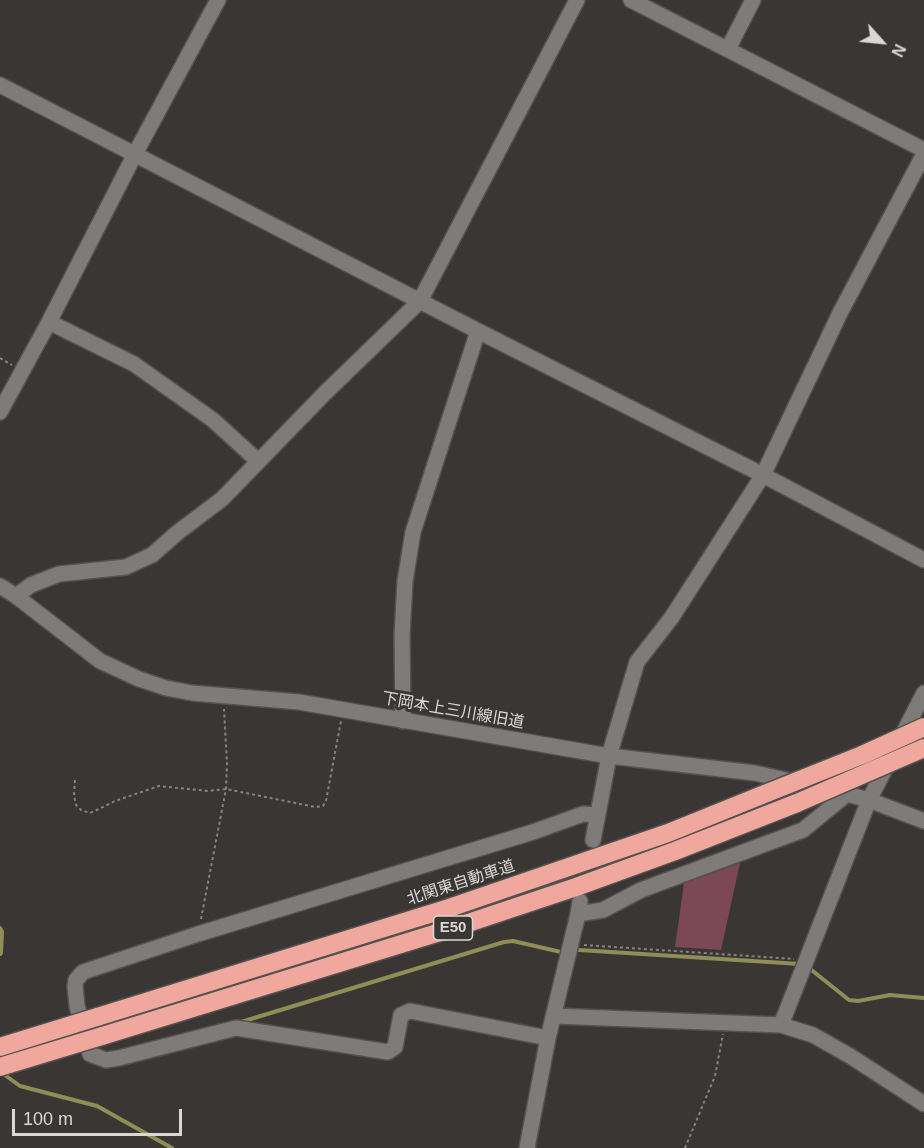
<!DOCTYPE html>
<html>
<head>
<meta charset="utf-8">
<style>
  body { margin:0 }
  #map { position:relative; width:924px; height:1148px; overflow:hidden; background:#393634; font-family:Helvetica,sans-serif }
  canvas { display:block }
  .north { position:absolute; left:852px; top:12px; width:60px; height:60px; -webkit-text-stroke:4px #393634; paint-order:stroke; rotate:117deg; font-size:16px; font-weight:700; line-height:24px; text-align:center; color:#dad8d7 }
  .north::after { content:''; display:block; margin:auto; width:21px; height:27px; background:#dad8d7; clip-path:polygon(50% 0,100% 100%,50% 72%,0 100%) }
  .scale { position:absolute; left:12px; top:1109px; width:170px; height:27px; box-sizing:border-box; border:3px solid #dad8d7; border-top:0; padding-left:8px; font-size:18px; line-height:21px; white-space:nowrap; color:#dad8d7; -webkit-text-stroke:4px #393634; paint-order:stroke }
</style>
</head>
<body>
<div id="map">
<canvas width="924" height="1148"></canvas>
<div class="north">N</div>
<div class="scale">100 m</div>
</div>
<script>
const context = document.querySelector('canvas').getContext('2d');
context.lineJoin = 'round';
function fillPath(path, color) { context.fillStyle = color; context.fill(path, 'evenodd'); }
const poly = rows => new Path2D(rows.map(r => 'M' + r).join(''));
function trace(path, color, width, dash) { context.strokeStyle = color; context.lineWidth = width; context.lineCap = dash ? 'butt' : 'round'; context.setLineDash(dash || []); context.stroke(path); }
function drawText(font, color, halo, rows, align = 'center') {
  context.font = font + ' Helvetica,"Noto Sans JP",sans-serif'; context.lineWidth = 6; context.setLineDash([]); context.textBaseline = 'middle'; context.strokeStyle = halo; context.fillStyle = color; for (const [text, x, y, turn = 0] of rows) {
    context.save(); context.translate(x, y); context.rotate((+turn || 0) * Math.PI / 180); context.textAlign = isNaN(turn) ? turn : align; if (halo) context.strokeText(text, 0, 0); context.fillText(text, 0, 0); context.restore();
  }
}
const green = poly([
  [740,863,721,950,675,947,684,883]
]);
const stream = poly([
  [0,928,2,932,1,953,0,954],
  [579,950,800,964],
  [809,968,849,1000,858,1001,890,995,924,998],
  [241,1022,504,942,513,941,561,952],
  [2,1073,20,1086,97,1106,172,1148]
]);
const path = poly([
  [0,358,12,365],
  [75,780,74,795,76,805,81,810,90,813,99,809,115,801,159,786,208,791,226,789,315,807,323,806,326,801,341,721],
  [201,919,226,789,227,764,224,709],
  [584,945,794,959],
  [685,1148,715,1076,723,1034]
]);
const minor = poly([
  [631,0,924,150],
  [728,49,753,0],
  [0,85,478,331,763,475,924,560],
  [49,322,134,364,213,420,258,461],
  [0,412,49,322,135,154,218,0],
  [0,586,16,596,100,661,139,679,166,688,192,693,299,702,609,756,755,773,847,794,869,800,924,821],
  [16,596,31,585,59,574,126,567,152,555,177,533,222,499,325,393,420,301,577,0],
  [403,721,402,635,405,581,413,532,478,331],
  [593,840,609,756,637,662,672,617,763,475,840,313,924,154],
  [578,914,603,910,641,890,803,830,847,794],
  [554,1016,781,1025,813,1035,850,1056,924,1104],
  [781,1025,869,800,924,693],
  [548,1038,410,1011,401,1015,395,1047,388,1052,236,1028,119,1058,106,1060,90,1054,77,1006,75,986,76,980,83,972,198,934,533,832,583,814,597,815],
  [527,1148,548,1038,578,914,580,901]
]);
const highway = poly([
  [97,1017,449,908,668,833,762,795],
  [102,1036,450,929,576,887,675,851,797,803]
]);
const highwayBridge = poly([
  [762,795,862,755,924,727],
  [797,803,924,748],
  [0,1047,97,1017],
  [0,1067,102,1036]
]);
const shields = [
  [453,928,39]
];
const shieldNames = [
  ["E50",453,928]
];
const streetNames = [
  ["下岡本上三川線旧道",453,711,10],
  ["北関東自動車道",461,883,-18]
];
fillPath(green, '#7c4858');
trace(stream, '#8f8e56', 4);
trace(minor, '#545250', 18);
trace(highway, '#545250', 21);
trace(path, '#868482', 2, [3, 3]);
trace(minor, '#7e7b79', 15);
trace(highway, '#f0a89e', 18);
trace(highwayBridge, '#545250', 21, []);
trace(highwayBridge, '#f0a89e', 18);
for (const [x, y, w] of shields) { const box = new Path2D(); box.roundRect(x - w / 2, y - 12, w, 24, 4.5); context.fillStyle = '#393634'; context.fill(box); trace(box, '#dad8d7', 1.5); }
drawText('bold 15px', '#dad8d7', null, shieldNames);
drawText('16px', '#dad8d7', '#393634', streetNames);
</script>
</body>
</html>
